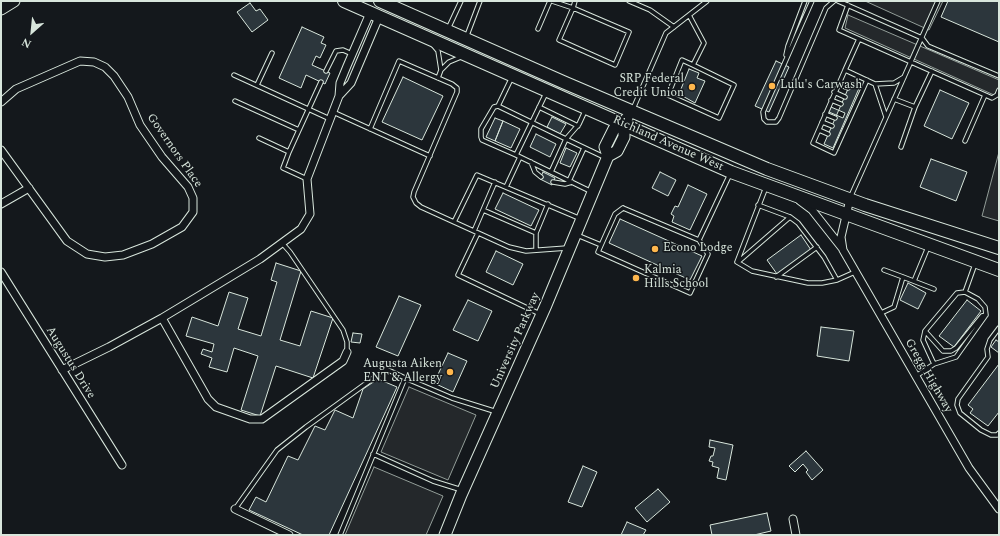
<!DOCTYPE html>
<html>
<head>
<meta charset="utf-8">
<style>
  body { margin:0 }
  #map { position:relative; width:1000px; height:536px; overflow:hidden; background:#14181c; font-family:Spectral,serif }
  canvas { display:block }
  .frame { position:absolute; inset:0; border:2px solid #d8e6dc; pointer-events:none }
  .north { position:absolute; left:12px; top:12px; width:40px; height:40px; -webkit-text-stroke:3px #14181c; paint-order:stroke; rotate:207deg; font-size:11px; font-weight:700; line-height:16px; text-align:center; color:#d8e6dc }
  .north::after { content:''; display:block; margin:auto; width:14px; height:18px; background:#d8e6dc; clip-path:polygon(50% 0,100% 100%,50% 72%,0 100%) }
</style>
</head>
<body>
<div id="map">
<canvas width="1000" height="536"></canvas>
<div class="frame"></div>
<div class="north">N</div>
</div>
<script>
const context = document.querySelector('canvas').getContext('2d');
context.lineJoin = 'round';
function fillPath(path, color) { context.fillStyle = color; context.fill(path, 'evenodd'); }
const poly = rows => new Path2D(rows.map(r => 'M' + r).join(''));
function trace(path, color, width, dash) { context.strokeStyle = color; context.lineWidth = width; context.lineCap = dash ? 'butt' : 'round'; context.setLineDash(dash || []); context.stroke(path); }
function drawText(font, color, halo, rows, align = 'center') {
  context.font = font + ' Spectral,serif'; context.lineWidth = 3; context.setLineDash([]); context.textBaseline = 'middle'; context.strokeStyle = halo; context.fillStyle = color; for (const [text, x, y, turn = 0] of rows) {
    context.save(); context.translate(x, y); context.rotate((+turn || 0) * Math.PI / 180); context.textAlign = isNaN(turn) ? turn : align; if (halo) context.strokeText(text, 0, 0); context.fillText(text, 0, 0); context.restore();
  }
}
const parking = poly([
  [865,1,943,1,929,30,865,1],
  [848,15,999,80,999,88,994,95,845,28,848,15],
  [999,152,999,221,982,216,999,152],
  [409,387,476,415,448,480,381,452,409,387],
  [374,467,443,496,426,535,345,535,374,467]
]);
const building = poly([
  [948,1,999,1,999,42,941,17,948,1],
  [250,3,256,11,260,9,268,20,252,32,237,12,250,3],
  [302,27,324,37,321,43,326,45,320,58,316,56,312,65,330,73,325,84,306,75,301,88,279,78,302,27],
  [776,61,789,67,769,112,755,106,776,61],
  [689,69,699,73,697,78,705,81,695,103,679,94,689,69],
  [403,77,443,96,422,140,382,122,403,77],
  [851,82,860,86,833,148,824,144,851,82],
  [940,90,969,103,952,139,924,126,940,90],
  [831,107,845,113,843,118,829,112,831,107],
  [552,117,566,124,560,134,547,127,552,117],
  [495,118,503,121,495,141,486,137,495,118],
  [503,121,520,129,511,148,495,141,503,121],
  [536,134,556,144,550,157,530,147,536,134],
  [566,148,577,153,570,167,560,163,566,148],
  [931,159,967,172,956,201,920,187,931,159],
  [543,172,555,178,552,185,540,179,543,172],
  [660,172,676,180,668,196,652,188,660,172],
  [688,185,707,194,690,230,672,222,674,216,671,214,675,206,678,207,688,185],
  [503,193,539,210,531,226,495,209,503,193],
  [620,219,702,256,690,280,609,243,620,219],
  [801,235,811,250,777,274,767,260,801,235],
  [496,251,523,264,513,285,486,272,496,251],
  [276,263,301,271,280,340,300,346,311,311,333,318,313,378,276,366,260,416,241,410,258,356,234,348,227,372,209,367,212,358,201,354,203,349,212,352,214,344,186,336,192,317,218,326,229,292,248,298,238,329,261,336,277,282,271,280,276,263],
  [908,283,926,293,918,309,900,300,908,283],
  [399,296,421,305,398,356,376,347,399,296],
  [468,300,492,311,478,341,453,330,468,300],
  [967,300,981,311,954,347,939,336,967,300],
  [821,327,854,331,849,361,817,356,821,327],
  [353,333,362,334,360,343,351,342,353,333],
  [996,340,999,342,999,353,991,347,996,340],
  [448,353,467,361,453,392,434,383,448,353],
  [999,364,999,412,988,426,970,413,973,409,968,405,999,364],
  [378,379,397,387,329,535,303,535,249,510,256,497,266,502,288,456,298,460,315,426,325,430,335,410,353,418,363,389,378,379],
  [710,440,733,445,726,480,717,478,719,468,712,466,713,462,709,461,711,456,713,456,715,448,709,447,710,440],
  [806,451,823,470,812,480,806,472,808,470,803,464,795,472,789,466,806,451],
  [583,466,597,472,582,507,568,502,583,466],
  [658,489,670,502,647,522,635,508,658,489],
  [767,513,771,531,754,535,712,535,710,525,767,513],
  [627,522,646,530,643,535,621,535,627,522]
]);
const lane = poly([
  [552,1,573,8,629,32,615,65,559,40,573,8,575,1],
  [629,1,650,10,674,27],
  [812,1,763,112,764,119,767,122,776,122,779,118,826,8,834,1],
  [838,1,922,38,928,46,999,76],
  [848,5,839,30,992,98,997,95,999,90],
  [689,15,704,43,693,65,682,60,668,95,719,118,734,85,693,65],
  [448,29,461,1],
  [538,29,550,1],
  [466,38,480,1],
  [859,39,845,70,875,84,894,83,904,77],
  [433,45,438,51,441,70],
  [786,55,788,46,805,1],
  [845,70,813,143,834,153,867,80],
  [326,71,336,51,343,50,352,54],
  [234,75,330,119],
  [512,77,498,106,566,139,579,124,585,111],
  [438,78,441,70,449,62,461,57],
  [838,84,848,88],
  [875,84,886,117],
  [257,85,272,53],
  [834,92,845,97],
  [546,93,516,155,592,192],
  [894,99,915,107],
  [831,100,841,104],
  [235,101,299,130,289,152,259,138],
  [498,106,494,107,481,129,481,137,482,140,516,155],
  [539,107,578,126],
  [633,109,666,33,707,1],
  [333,112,430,156],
  [825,114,835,118],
  [822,122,832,126],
  [370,129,399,61,452,84,457,88,457,92,414,192,413,197,416,203,421,207,509,247,526,251,567,248],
  [299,130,321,82],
  [819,130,828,134],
  [965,141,985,95],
  [901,147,915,107,932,71],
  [289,152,283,168,307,179],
  [531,162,535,172,541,177],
  [551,172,566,139,606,158],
  [569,181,584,148],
  [553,182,565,184,572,182],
  [506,187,520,157],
  [850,198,938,1],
  [758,205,790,217,798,223,824,257,837,280],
  [623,208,699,240,708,254,690,293,598,252,615,214,623,208],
  [483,210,536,233],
  [454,222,477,175,581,219],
  [474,231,495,182],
  [478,233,458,275,540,314],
  [577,235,601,245],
  [699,240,730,174],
  [282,243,290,252,343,330,347,342,347,352],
  [536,250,536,233,548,204],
  [737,262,752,271,808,283,822,283,837,280,855,272],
  [737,262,766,187],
  [738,262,790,217],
  [884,270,903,277],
  [776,277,817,247],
  [914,281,928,247],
  [965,292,975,264],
  [879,314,894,307,903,277,934,289],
  [999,328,990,340,987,349,988,357,958,399,957,405,960,413,981,430,991,435,997,435,999,433],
  [925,331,943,351,951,351,956,348,982,316,986,315],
  [916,376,934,364,956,357,986,315,985,307,978,299,965,292,957,293,925,331,923,340,934,364],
  [373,454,433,481,462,490],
  [235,509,277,450,306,427,386,369,405,378],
  [340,535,405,378,452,398,497,412]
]);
const street = poly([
  [339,96,351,83,379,17],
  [1,102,16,89,80,61,94,62,105,67,114,76,128,97,140,125,162,157,188,187,193,198,193,212,182,227,152,244,123,255,105,257,87,254,67,241,1,150],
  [850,199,841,237,843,250,969,468,999,509],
  [800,201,812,210,842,248],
  [1,204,29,188],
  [1,272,122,465],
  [162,318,208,399,216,407,250,419,262,419,343,361,347,352],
  [62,370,109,347,162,318,260,259,301,229,310,214,307,179,339,96,340,83,347,66,370,13],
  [235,509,289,535],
  [793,519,796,535]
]);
const secondary = poly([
  [1,9,14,1],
  [608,156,605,147,614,129,624,123,627,118],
  [445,535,461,495,546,305,608,156,617,151,624,137,624,123]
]);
const primary = poly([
  [344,1,731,172,999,270],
  [380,1,563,82,767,169,865,205,999,248]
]);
const markers = [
  [772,86,4,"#ffb74d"],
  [692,87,4,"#ffb74d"],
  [655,249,4,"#ffb74d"],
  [636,278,4,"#ffb74d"],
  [450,372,4,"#ffb74d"]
];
const poiNames = [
  ["SRP Federal",684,80,"right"],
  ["Credit Union",684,94,"right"],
  ["Lulu's Carwash",780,86],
  ["Econo Lodge",663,249],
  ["Kalmia",644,271],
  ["Hills School",644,285],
  ["Augusta Aiken",442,365,"right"],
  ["ENT & Allergy",442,379,"right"]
];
const streetNames = [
  ["Richland Avenue West",668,144,24],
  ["Governors Place",174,151,55],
  ["University Parkway",516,341,-66],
  ["Augustus Drive",70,363,58],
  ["Gregg Highway",928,376,60]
];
fillPath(parking, '#24282b');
trace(parking, '#939e99', 1);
fillPath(building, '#2c363c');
trace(building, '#d8e6dc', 1);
trace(lane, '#d8e6dc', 5.5);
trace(street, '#d8e6dc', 9);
trace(secondary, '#d8e6dc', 13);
trace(primary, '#d8e6dc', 14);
trace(lane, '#14181c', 3.5);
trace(street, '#14181c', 7);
trace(secondary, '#14181c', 11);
trace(primary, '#14181c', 12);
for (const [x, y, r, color] of markers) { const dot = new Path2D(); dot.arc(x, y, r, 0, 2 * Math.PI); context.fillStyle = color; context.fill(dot); trace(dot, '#14181c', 1.5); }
drawText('12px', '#d8e6dc', '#14181c', poiNames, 'left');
drawText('12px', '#d8e6dc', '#14181c', streetNames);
</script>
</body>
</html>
